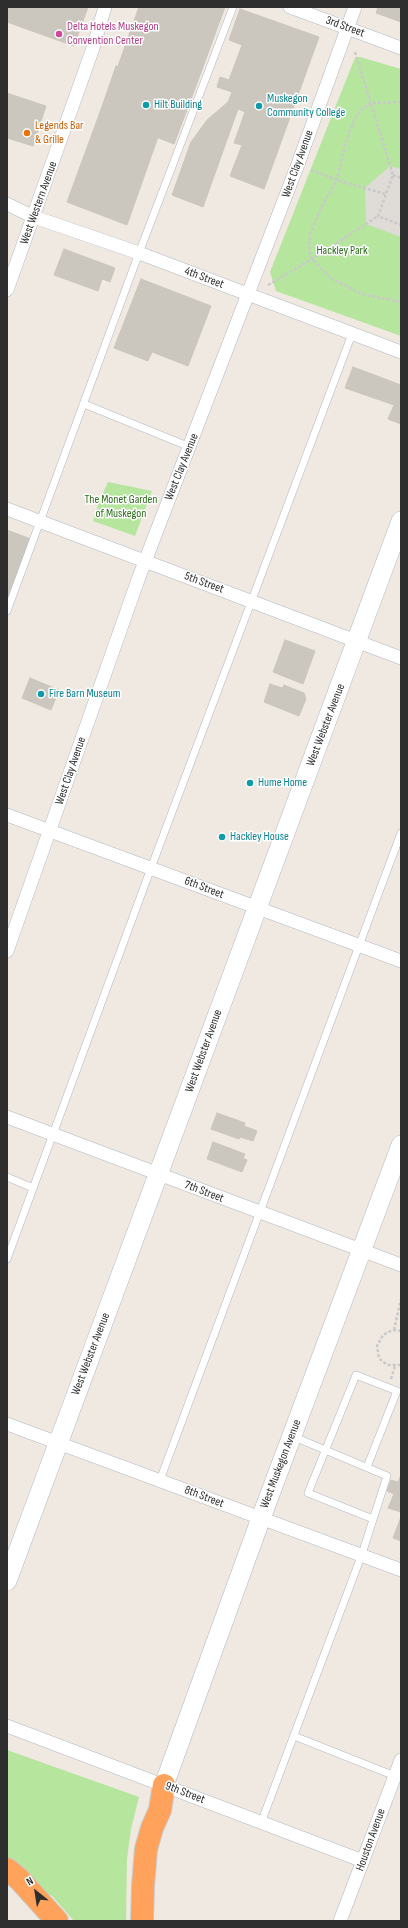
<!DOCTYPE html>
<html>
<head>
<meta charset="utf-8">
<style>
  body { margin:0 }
  #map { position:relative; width:408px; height:1928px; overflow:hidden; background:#efe9e1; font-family:"Sofia Sans Condensed",sans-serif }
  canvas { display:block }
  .frame { position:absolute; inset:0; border:8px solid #2e2e2e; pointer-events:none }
  .north { position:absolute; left:16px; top:1872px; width:40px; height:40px; -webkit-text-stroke:3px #fff; paint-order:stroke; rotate:330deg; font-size:11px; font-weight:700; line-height:16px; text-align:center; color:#2e2e2e }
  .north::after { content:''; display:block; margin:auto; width:14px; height:18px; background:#2e2e2e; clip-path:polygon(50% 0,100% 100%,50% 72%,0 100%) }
</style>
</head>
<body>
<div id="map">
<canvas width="408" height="1928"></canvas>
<div class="frame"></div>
<div class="north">N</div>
</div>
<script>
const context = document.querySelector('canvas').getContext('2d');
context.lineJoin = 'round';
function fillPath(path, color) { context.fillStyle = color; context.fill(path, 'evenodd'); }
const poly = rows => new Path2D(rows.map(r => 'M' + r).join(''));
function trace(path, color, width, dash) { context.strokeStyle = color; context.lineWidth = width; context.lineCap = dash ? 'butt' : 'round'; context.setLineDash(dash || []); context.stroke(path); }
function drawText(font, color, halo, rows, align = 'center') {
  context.font = font + ' "Sofia Sans Condensed",sans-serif'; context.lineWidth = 3; context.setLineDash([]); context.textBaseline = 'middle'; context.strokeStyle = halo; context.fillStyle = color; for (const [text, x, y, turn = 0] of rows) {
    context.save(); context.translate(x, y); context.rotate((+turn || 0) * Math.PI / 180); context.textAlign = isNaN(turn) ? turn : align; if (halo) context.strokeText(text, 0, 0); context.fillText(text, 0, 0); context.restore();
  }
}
const green = poly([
  [360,57,401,69,401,336,276,291,270,272,352,65,355,58],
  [108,482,152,491,135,536,93,521,99,502],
  [7,1750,139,1797,131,1829,127,1859,126,1921,74,1921,52,1896,19,1879,7,1869]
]);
const plaza = poly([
  [390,166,401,169,401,237,366,224,365,188]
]);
const building = poly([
  [7,7,88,7,74,46,7,22,7,7],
  [139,7,225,7,193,94,118,66,139,7],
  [378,7,401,7,401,22,376,13,378,7],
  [240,9,319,37,264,189,230,176,242,145,234,143,245,112,238,109,203,207,172,195,191,142,207,120,228,102,232,92,217,87,220,77,229,80,242,45,229,40,240,9],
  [116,66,193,94,174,144,99,115,116,66],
  [7,93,46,106,33,146,7,138,7,93],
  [99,115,158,137,127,225,67,202,99,115],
  [64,249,115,268,110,282,59,262,64,249],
  [59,262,102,279,98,291,54,275,59,262],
  [141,279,211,306,188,366,152,352,148,361,114,348,141,279],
  [353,367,401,385,401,424,388,419,394,405,345,388,353,367],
  [7,530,31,539,10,596,7,595,7,530],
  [285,640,315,651,303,684,273,672,285,640],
  [30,678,59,690,51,710,22,698,30,678],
  [270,684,282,688,284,685,304,693,306,699,299,716,264,702,270,684],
  [217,1113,245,1123,244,1126,257,1131,253,1141,240,1137,239,1139,211,1129,217,1113],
  [213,1142,245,1154,243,1158,247,1160,242,1172,207,1159,213,1142],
  [401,1475,401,1512,388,1508,394,1494,387,1491,391,1480,398,1482,401,1475],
  [401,1517,401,1541,393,1538,401,1517]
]);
const path = poly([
  [355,52,393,175,378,216,401,225],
  [401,102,371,103,363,108,355,118,345,145,337,180,322,206,310,234,309,250,312,259,332,279,362,294,401,302],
  [311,170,337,180,385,194],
  [393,175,401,178],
  [268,285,312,259,378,216],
  [394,1330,401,1299],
  [401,1331,394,1330,388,1332,383,1335,377,1346,379,1358,383,1362,389,1365,401,1365],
  [391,1379,395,1366]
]);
const lane = poly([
  [84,404,190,447],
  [7,611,139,253,233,7],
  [7,1177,33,1188],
  [7,1259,151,868,352,334],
  [367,1467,397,1391,356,1375,308,1493,373,1519],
  [160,1480,401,833],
  [294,1736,395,1776],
  [261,1823,362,1554,387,1476,292,1436]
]);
const street = poly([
  [290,7,401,48],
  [7,204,34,217,139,253,401,352],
  [7,290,93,48,105,7],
  [7,509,401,658],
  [7,815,401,961],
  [7,951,139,577,298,164,355,7],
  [7,1117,401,1265],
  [7,1424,401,1570],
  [7,1726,363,1861],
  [340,1921,401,1760]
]);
const secondary = poly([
  [7,1581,401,521],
  [164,1785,261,1518,401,1145]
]);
const highway = poly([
  [7,1869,19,1879,57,1921],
  [142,1921,143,1886,146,1849,152,1828,160,1810,164,1785]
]);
const markers = [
  [59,34,4,"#d1479c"],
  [146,105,4,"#0f9aa8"],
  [259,106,4,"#0f9aa8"],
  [27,133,4,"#e8710a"],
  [41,694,4,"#0f9aa8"],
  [250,783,4,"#0f9aa8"],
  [222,837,4,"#0f9aa8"]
];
const hotelNames = [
  ["Delta Hotels Muskegon",67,27],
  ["Convention Center",67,41]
];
const streetNames = [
  ["3rd Street",345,27,20],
  ["West Clay Avenue",298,164,-70],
  ["West Western Avenue",39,203,-70],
  ["4th Street",204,278,21],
  ["West Clay Avenue",182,467,-68],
  ["5th Street",204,583,20],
  ["West Webster Avenue",326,725,-69],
  ["West Clay Avenue",71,771,-71],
  ["6th Street",204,888,21],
  ["West Webster Avenue",204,1051,-70],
  ["7th Street",204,1192,21],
  ["West Webster Avenue",91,1354,-69],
  ["West Muskegon Avenue",281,1464,-69],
  ["8th Street",204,1497,21],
  ["9th Street",185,1793,21],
  ["Houston Avenue",371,1840,-70]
];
const cultureNames = [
  ["Muskegon",267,99],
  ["Community College",267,113],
  ["Hilt Building",154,105],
  ["Fire Barn Museum",49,694],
  ["Hume Home",258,783],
  ["Hackley House",230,837]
];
const foodNames = [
  ["Legends Bar",35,126],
  ["& Grille",35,140]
];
const parkNames = [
  ["Hackley Park",342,251],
  ["The Monet Garden",121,500],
  ["of Muskegon",121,514]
];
fillPath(green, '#b6e59e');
fillPath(plaza, '#dfdcd8');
fillPath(building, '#cbc7bf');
trace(building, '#cbc5ba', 1);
trace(lane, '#b4b7c1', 8);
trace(street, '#b4b7c1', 14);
trace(secondary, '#b4b7c1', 20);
trace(highway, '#c9c9c9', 24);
trace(path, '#c9c9c9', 2.5, [3, 2]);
trace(lane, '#fff', 7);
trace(street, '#fff', 13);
trace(secondary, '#fff', 19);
trace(highway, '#ffa35c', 22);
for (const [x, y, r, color] of markers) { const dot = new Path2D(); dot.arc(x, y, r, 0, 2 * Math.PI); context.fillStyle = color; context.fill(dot); trace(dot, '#fff', 1.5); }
drawText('12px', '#b23c85', '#fff', hotelNames, 'left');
drawText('12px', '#2e2e2e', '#fff', streetNames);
drawText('12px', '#0d838f', '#fff', cultureNames, 'left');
drawText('12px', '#c56008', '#fff', foodNames, 'left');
drawText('12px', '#2c6e1b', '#fff', parkNames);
</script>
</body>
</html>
